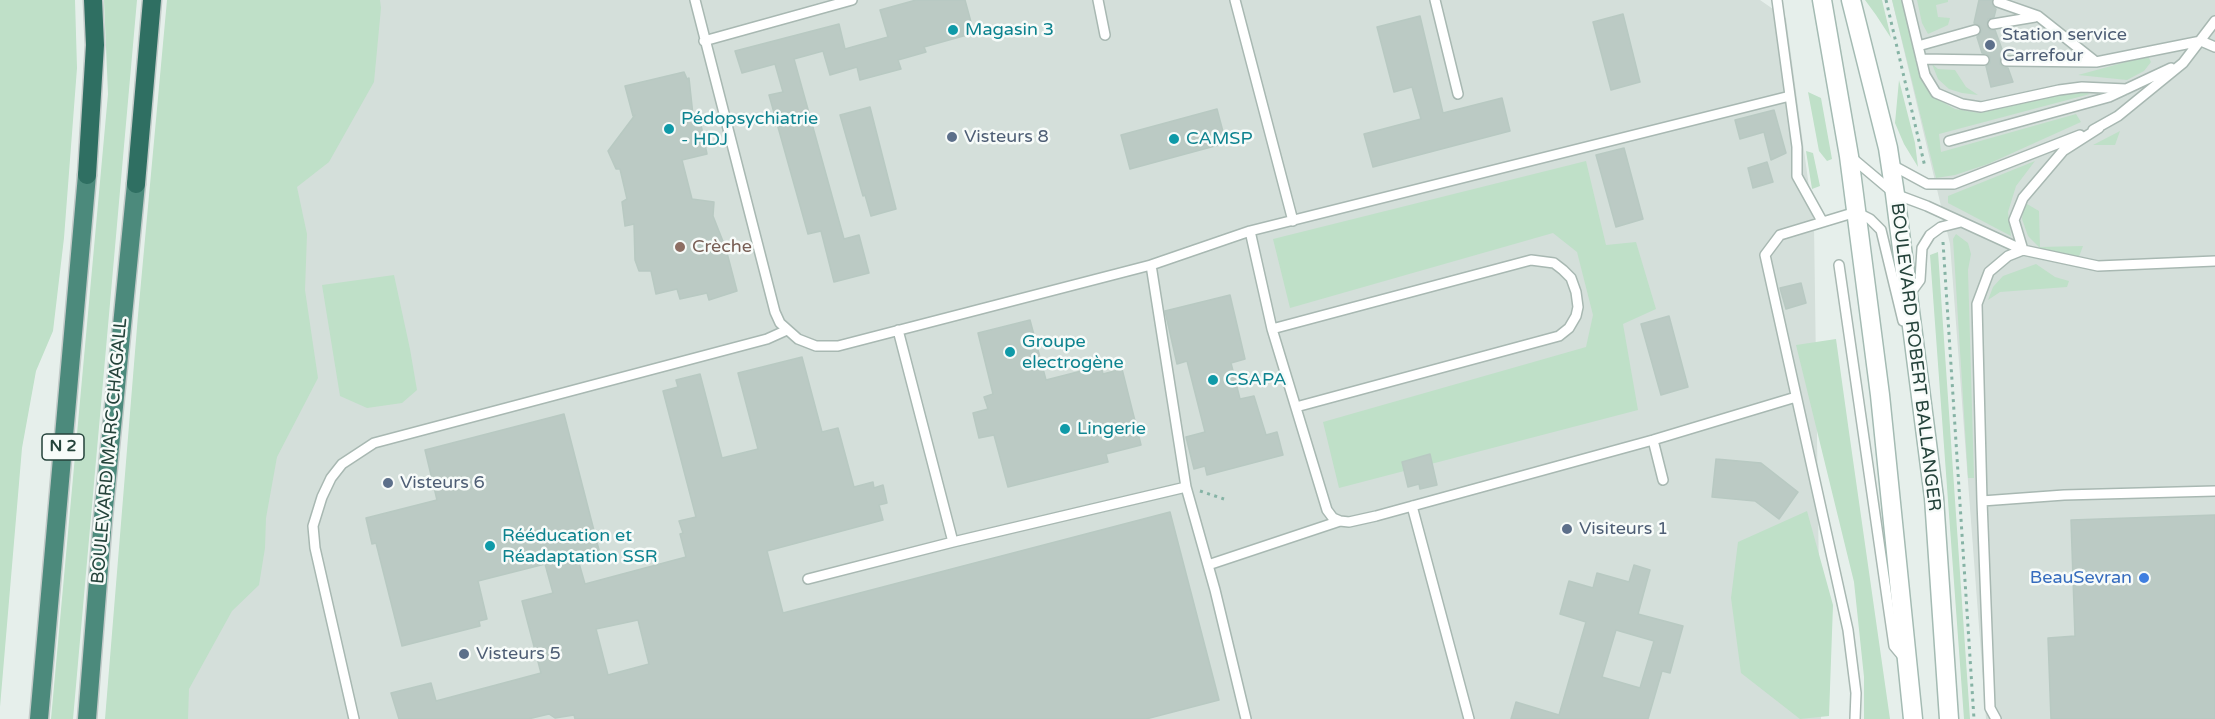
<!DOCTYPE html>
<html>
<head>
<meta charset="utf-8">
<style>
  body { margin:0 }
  canvas { display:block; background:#e6efeb }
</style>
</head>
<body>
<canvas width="2215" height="719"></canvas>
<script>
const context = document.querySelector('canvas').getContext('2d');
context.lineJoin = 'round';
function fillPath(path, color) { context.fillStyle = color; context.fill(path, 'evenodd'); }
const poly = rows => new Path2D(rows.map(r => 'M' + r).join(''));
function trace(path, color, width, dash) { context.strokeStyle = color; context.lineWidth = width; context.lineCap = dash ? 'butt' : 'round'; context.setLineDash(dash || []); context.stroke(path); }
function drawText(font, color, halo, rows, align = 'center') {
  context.font = font + ' "Varela Round",sans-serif'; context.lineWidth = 5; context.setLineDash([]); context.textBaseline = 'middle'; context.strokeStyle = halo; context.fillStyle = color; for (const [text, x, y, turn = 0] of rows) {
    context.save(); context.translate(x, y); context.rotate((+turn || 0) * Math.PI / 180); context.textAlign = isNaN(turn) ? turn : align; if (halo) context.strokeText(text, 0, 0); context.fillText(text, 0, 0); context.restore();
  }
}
const built = poly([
  [236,0,1760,0,1786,18,1814,224,1821,719,151,719],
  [1892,0,2215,0,2215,719,1986,719,1950,244]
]);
const green = poly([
  [0,0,75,0,77,68,64,238,53,331,36,371,22,448,0,707],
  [104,0,137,0,73,719,51,719,108,94],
  [167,0,380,0,381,8,374,82,329,162,297,187,307,234,305,290,318,378,277,457,266,518,265,548,259,585,232,611,189,689,188,719,105,719,138,315],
  [1865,0,1882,0,1891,38,1876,15],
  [1892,0,1902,0,1922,79,1935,98,1955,109,1979,113,2059,90,2073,88,2090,94,1939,134,1941,152,2076,114,2081,122,1988,164,1955,175,1936,178],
  [1917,0,1948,0,1948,2,1936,5,1938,17,1950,18,1948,25,1928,34,1922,23],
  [2148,56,2151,62,2144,71,2127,80,2078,75],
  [1932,64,1938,69,1955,70,1966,87,1978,95,1962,93,1949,89,1938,79],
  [1899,80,1915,143,1918,167,1904,144,1895,123],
  [1808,92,1821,98,1832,159,1827,161,1819,151],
  [2120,131,2115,145,2093,145],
  [1806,151,1813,153,1820,186,1812,189],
  [1586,161,1606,245,1636,242,1656,309,1623,324,1638,410,1339,488,1323,422,1586,347,1593,315,1577,252,1553,233,1290,308,1273,239],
  [2035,161,2016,186,2008,212,2011,236,1948,203,1948,196],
  [2027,204,2039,211,2040,247,2083,246,2077,262,2039,247,2028,236,2022,219,2023,211],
  [1956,234,1968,243,1971,254,1968,270,1974,478,1968,478,1953,239],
  [1938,252,1970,719,1964,719,1930,255],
  [2036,264,2055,277,2069,281,2067,287,2000,292,1988,300,1993,287,2003,276],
  [394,275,410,349,417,390,402,403,367,408,340,396,322,285],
  [1836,339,1849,432,1890,719,1864,719,1864,677,1854,582,1796,345],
  [1807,511,1833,605,1829,716,1800,719,1741,673,1731,598,1738,542]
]);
const building = poly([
  [916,0,965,0,974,33,924,47,926,52,898,60,901,69,860,80,857,67,830,75,823,51,794,59,844,239,859,235,869,273,834,282,821,231,808,234,769,95,783,92,775,64,742,73,735,51,839,24,845,49,888,37,880,10,916,0],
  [1979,0,1992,0,1993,6,1996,9,1994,17,1988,19,1987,26,1990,30,1995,30,2004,55,2000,58,2000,64,2003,67,2008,68,2013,82,1991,87,1986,66,1990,63,1990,57,1987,54,1982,53,1977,37,1980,34,1982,29,1979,25,1974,23,1979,0],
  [1623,14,1640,82,1611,90,1593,22,1623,14],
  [1420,16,1443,113,1502,98,1510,131,1373,167,1364,134,1421,119,1412,87,1394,92,1377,27,1420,16],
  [684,72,687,79,689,78,693,115,698,114,701,125,707,154,682,160,692,199,714,202,713,216,726,249,737,291,709,300,707,293,680,299,677,289,656,294,651,271,639,271,635,260,634,224,625,226,622,202,627,199,620,169,616,169,608,151,635,115,633,116,625,86,684,72],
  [870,107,896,209,871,216,865,195,863,196,840,115,870,107],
  [1217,109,1226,143,1130,169,1121,135,1217,109],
  [1774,110,1786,153,1771,160,1764,132,1740,139,1735,120,1774,110],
  [1624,148,1643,219,1616,227,1596,155,1624,148],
  [1767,162,1773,182,1753,188,1748,168,1767,162],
  [1801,283,1806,303,1786,309,1780,288,1801,283],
  [1230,295,1245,359,1231,363,1240,399,1254,396,1266,435,1277,432,1283,455,1207,475,1205,466,1194,469,1186,437,1205,432,1187,361,1177,364,1165,311,1230,295],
  [1669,316,1688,387,1661,395,1641,324,1669,316],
  [1030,320,1046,380,1101,366,1103,374,1122,369,1141,445,1106,454,1108,462,1008,487,994,435,979,438,973,413,988,409,984,397,993,394,978,333,1030,320],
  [802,357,822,432,838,428,854,487,873,482,874,488,883,485,887,503,879,505,883,520,767,551,783,613,1170,512,1219,700,1146,719,575,719,574,715,555,718,549,714,528,719,399,719,391,693,431,683,436,701,541,673,522,601,553,593,545,564,478,581,487,619,479,621,480,626,402,646,376,543,372,544,366,518,437,500,425,450,564,414,599,550,577,556,585,584,686,557,680,534,683,533,679,521,696,517,663,391,678,387,676,380,700,374,722,458,758,449,738,373,802,357],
  [638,620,649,664,608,675,596,629,638,620],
  [1430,454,1437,485,1420,489,1419,484,1408,487,1402,462,1430,454],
  [1716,459,1761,463,1798,492,1779,519,1755,501,1712,497,1716,459],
  [2215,515,2215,719,2051,719,2048,638,2075,636,2071,520,2215,515],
  [1634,565,1650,570,1638,614,1683,626,1670,673,1662,671,1648,719,1511,719,1516,702,1559,715,1586,622,1560,614,1569,581,1593,588,1597,573,1629,582,1634,565],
  [1616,630,1654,641,1640,688,1602,677,1616,630]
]);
const path = poly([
  [1886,0,1925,167],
  [1943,242,1974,719],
  [1200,491,1224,499]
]);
const service = poly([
  [695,0,775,312,780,323,798,339,816,346,838,346,1151,265,1186,487,953,542,808,579],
  [1098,0,1105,35],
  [1235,0,1293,221],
  [1435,0,1458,94],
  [1777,0,1797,147,1797,176,1822,221],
  [1907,0,1925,75,1936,93,1962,104,1981,107,2059,90,2082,87,2126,89],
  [1998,2,2038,16,2096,62,2201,41,2215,47],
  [1993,24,2035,17],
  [704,41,852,0],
  [1918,46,1975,30],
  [1921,59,1984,60],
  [2006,61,2096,62],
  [2099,128,2063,151,2023,198,2014,220,2023,250,2008,256,1989,272,1977,304,1982,501,2064,495,2215,491],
  [2093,130,2118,116,2183,63,2215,21],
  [1949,141,2109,97,2171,68],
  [1851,157,1895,194,1927,206,2023,250,2098,266,2215,261],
  [1892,165,1927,184,1954,184,2080,135],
  [1250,231,1790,96],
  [1151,265,1250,231,1272,329,1327,510,1333,518,1340,521,1349,522,1376,516,1653,440,1796,397],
  [1839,265,1894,646,1904,658],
  [1909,295,1920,280,1922,248,1930,235,1941,227,1961,222],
  [1272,329,1531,260,1554,263,1563,270,1571,278,1576,292,1578,307,1576,316,1569,328,1559,336,1296,407],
  [898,330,953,542],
  [1653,440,1663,480],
  [1186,487,1215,590,1246,719],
  [1982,501,1990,708,1996,719],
  [1412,506,1469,719],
  [1208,565,1340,521],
  [354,719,315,548,313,526,322,497,331,478,342,464,374,443,767,339,787,330],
  [1855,719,1856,693,1848,630,1765,255,1780,235,1856,212,1870,219,1881,230,1903,321]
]);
const secondary = poly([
  [1822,0,1849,156,1880,395,1913,719],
  [1851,0,1888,148,1895,194,1934,498,1949,719]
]);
const trunk = poly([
  [39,719,87,175],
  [87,719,103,518,136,184]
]);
const motorway = poly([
  [87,175,95,45,93,0],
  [136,184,152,0]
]);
const markers = [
  [953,30,6,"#0f9aa8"],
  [1990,45,6,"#5c6f8a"],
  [669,129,6,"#0f9aa8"],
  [952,137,6,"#5c6f8a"],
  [1174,139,6,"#0f9aa8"],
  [680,247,6,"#8d6e63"],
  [1010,352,6,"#0f9aa8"],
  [1213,380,6,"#0f9aa8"],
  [1065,429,6,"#0f9aa8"],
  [388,483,6,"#5c6f8a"],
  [1567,529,6,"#5c6f8a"],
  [490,546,6,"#0f9aa8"],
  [2144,578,6,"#3f7fe0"],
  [464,654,6,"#5c6f8a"]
];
const shields = [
  [63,447,42]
];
const shieldNames = [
  ["N 2",63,447]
];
const cultureNames = [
  ["Magasin 3",965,30],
  ["Pédopsychiatrie",681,119],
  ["- HDJ",681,140],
  ["CAMSP",1186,139],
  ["Groupe",1022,342],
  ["electrogène",1022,363],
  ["CSAPA",1225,380],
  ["Lingerie",1077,429],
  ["Rééducation et",502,536],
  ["Réadaptation SSR",502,557]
];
const serviceNames = [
  ["Station service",2002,35],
  ["Carrefour",2002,56],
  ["Visteurs 8",964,137],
  ["Visteurs 6",400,483],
  ["Visiteurs 1",1579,529],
  ["Visteurs 5",476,654]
];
const educationNames = [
  ["Crèche",692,247]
];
const streetNames = [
  ["BOULEVARD ROBERT BALLANGER",1915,357,83],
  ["BOULEVARD MARC CHAGALL",110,451,-85]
];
const shopNames = [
  ["BeauSevran",2132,578]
];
fillPath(built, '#d4dfda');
fillPath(green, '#bfe0c8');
fillPath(building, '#bbcac4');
trace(building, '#b8c9c2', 1.5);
trace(service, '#a8b8b2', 12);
trace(secondary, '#a4bbb3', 21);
trace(trunk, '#c2cac8', 21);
trace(motorway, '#c2cac8', 21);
trace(path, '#86b3a5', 3, [3, 4.5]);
trace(service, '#fff', 9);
trace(secondary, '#fff', 18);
trace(trunk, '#4c8a7c', 18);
trace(motorway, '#2f6f62', 18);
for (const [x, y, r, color] of markers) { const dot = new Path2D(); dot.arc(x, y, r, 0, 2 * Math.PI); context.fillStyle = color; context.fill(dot); trace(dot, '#f7fbf9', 2); }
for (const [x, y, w] of shields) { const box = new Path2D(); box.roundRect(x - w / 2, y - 13, w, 26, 4.5); context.fillStyle = '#f7fbf9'; context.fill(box); trace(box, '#24423a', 1.5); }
drawText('bold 16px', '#24423a', null, shieldNames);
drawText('18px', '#0d838f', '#f7fbf9', cultureNames, 'left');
drawText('18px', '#4e5e75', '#f7fbf9', serviceNames, 'left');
drawText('18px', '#785e54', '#f7fbf9', educationNames, 'left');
drawText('18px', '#24423a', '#f7fbf9', streetNames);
drawText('18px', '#366cbe', '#f7fbf9', shopNames, 'right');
</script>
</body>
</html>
